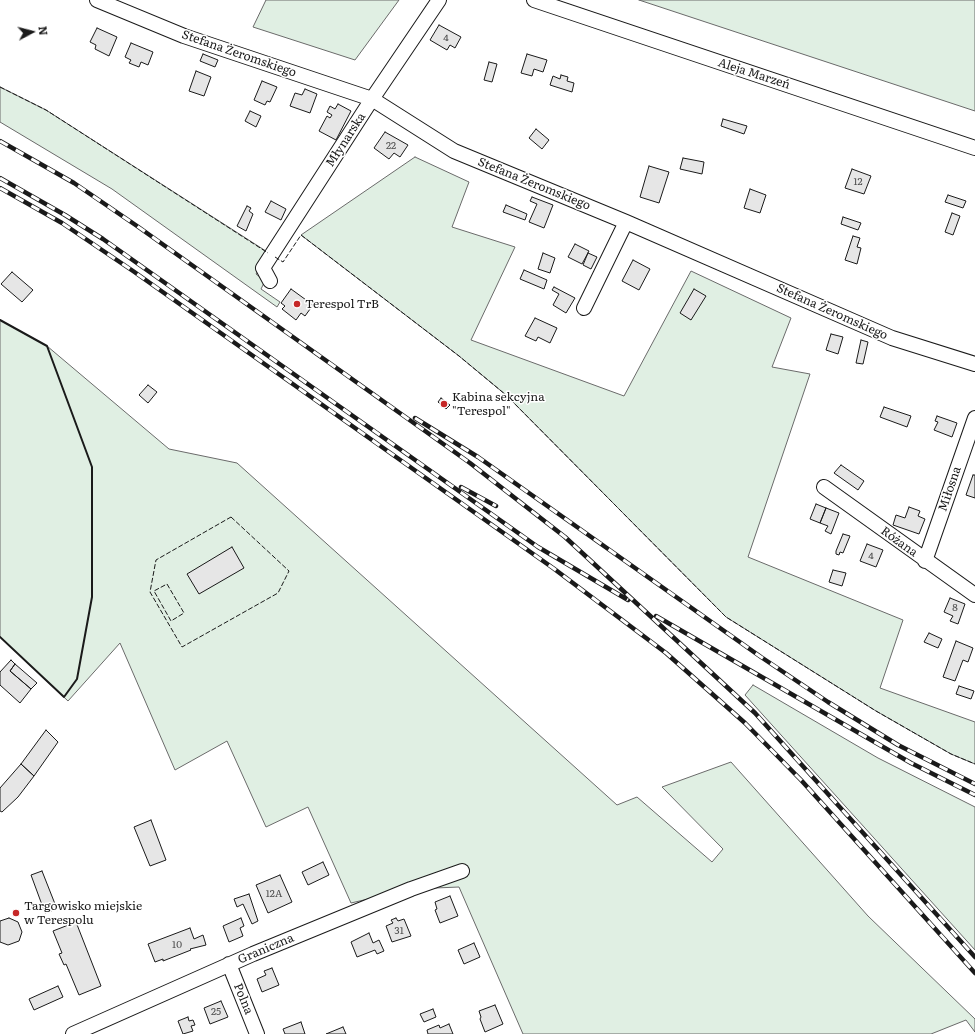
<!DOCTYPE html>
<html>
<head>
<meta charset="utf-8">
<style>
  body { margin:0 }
  #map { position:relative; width:975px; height:1034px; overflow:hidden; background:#fff; font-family:Literata,serif }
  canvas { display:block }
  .north { position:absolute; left:12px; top:12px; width:40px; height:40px; -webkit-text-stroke:3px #fff; paint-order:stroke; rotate:83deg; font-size:11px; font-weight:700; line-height:16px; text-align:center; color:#1a1a1a }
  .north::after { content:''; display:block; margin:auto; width:14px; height:18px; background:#1a1a1a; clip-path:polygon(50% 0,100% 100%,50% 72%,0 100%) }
</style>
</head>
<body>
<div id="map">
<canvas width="975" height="1034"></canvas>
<div class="north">N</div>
</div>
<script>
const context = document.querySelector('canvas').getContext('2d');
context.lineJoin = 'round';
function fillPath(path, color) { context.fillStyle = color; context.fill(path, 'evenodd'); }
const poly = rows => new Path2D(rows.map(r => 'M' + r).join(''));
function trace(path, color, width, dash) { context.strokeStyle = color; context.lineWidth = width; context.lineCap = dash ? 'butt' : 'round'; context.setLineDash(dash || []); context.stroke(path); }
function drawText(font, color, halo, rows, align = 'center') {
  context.font = font + ' Literata,serif'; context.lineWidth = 3; context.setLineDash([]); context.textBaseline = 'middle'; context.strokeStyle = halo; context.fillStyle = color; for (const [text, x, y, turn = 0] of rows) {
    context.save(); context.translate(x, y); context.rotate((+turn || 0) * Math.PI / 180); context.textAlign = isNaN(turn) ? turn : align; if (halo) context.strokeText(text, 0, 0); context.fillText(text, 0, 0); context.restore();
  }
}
const green = poly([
  [266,0,399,0,355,60,253,27,266,0],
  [639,0,975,0,975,111,639,0],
  [0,87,46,110,269,253,256,274,265,281,261,289,280,302,277,307,112,189,0,122,0,87],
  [415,157,469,182,452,227,515,247,471,340,624,396,691,271,791,318,772,367,810,374,748,557,903,620,880,688,975,722,975,764,951,754,876,711,726,617,506,395,459,356,301,235,415,157],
  [0,320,47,346,169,449,237,463,617,805,637,797,712,862,723,849,662,787,731,762,868,916,975,1019,975,1032,966,1020,931,1034,523,1034,459,887,411,889,351,903,308,807,266,827,227,741,175,770,120,643,68,701,0,637,0,320],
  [753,685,878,758,975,807,975,950,745,695,753,685]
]);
const building = poly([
  [439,25,461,37,455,48,450,45,447,50,430,40,439,25],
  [97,28,117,37,109,56,95,49,96,45,90,42,97,28],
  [131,43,153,52,148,65,141,62,139,67,129,63,131,60,125,57,131,43],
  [203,54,218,60,215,67,200,61,203,54],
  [527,54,547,60,543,72,534,69,532,76,521,73,527,54],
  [489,62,497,64,492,82,484,80,489,62],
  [196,71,211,77,204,96,189,91,196,71],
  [561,75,568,77,567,81,574,83,572,92,550,85,553,76,560,79,561,75],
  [262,81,277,87,270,102,267,101,265,105,254,100,262,81],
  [305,89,317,94,310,113,290,106,295,93,302,95,305,89],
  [338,104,351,111,336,140,319,131,327,116,330,118,332,115,327,112,330,106,335,109,338,104],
  [250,111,261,116,256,127,245,121,250,111],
  [723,119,747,126,744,134,721,126,723,119],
  [536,129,549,140,542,149,529,138,536,129],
  [385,132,408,145,400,157,394,153,389,159,374,148,385,132],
  [683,158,704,162,702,174,680,169,683,158],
  [649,166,669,172,659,203,640,197,649,166],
  [852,169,871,176,864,194,845,188,852,169],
  [750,189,766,195,760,213,744,208,750,189],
  [948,195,966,201,963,208,945,202,948,195],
  [532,197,553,205,544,228,529,222,537,204,530,201,532,197],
  [271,201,286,209,281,220,265,212,271,201],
  [506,205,527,214,525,220,503,212,506,205],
  [247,206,251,208,249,211,253,214,246,231,237,226,247,206],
  [952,213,960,216,953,235,945,232,952,213],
  [843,217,861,223,858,230,841,224,843,217],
  [853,236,860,238,857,247,861,248,857,264,845,260,853,236],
  [575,244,589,251,582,264,568,257,575,244],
  [543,253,555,258,550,273,538,269,543,253],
  [588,253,597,257,591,269,583,265,588,253],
  [633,260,650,269,639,290,622,281,633,260],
  [524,270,547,280,544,289,520,279,524,270],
  [12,272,33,290,22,302,1,284,12,272],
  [554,287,575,298,566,313,553,305,559,294,552,290,554,287],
  [291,289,313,305,305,316,301,313,296,320,282,309,285,306,281,303,291,289],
  [694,289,706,296,691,320,680,313,694,289],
  [535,318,557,328,550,343,538,337,536,341,525,336,535,318],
  [831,334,843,337,838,354,826,350,831,334],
  [861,340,868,342,863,364,856,363,861,340],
  [148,385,157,392,148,403,139,395,148,385],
  [441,398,450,405,446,409,438,402,441,398],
  [884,407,911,416,907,427,880,417,884,407],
  [937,416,957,423,952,437,934,430,938,422,935,421,937,416],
  [841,465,864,481,858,490,834,473,841,465],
  [973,475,975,475,975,498,966,495,973,475],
  [816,504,826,508,820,523,810,519,816,504],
  [909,507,920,511,918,516,925,519,919,534,893,525,896,515,905,518,909,507],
  [826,508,839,513,831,534,825,531,828,526,820,523,826,508],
  [843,534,850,536,843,553,840,552,839,555,836,554,836,551,843,534],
  [867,544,883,550,876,567,860,561,867,544],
  [232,547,244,568,199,594,187,574,232,547],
  [833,570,846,573,842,586,829,582,833,570],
  [950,598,965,604,958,624,950,621,953,616,944,612,950,598],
  [929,633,942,639,938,648,924,642,929,633],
  [956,641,973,648,968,662,963,660,955,681,943,677,956,641],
  [11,660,15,664,10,671,31,689,20,703,0,685,0,672,11,660],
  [15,664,37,683,31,689,10,671,15,664],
  [959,686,974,691,971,699,956,694,959,686],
  [46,730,58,742,34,776,21,764,46,730],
  [21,764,34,776,18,797,2,812,0,811,0,788,21,764],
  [151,820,166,860,150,866,134,827,151,820],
  [323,862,329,875,308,885,302,872,323,862],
  [42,871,57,909,45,913,31,875,42,871],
  [280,875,292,902,268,913,256,885,280,875],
  [249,894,258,921,252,924,243,904,237,907,234,899,249,894],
  [450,896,458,916,440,923,435,910,437,909,435,902,450,896],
  [9,918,18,922,22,932,19,941,8,945,0,942,0,921,9,918],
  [241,918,244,926,240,928,243,936,229,942,223,926,241,918],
  [396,918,398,921,404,919,411,936,392,942,386,926,393,923,391,920,396,918],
  [76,922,101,986,79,995,66,964,64,965,59,954,62,953,53,931,76,922],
  [190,928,194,939,203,935,206,945,190,949,191,950,163,961,163,959,155,962,148,944,190,928],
  [369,933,373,943,379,940,384,951,377,954,375,950,357,957,351,942,369,933],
  [474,943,480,957,464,964,458,950,474,943],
  [272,968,279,985,262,992,257,979,266,975,264,971,272,968],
  [58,986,63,997,34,1010,29,999,58,986],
  [221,1001,228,1017,210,1024,204,1008,221,1001],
  [495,1005,503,1024,485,1032,480,1019,481,1017,479,1011,495,1005],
  [433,1009,436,1017,424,1022,420,1014,433,1009],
  [188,1017,189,1021,193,1020,195,1025,191,1026,193,1031,183,1034,178,1021,188,1017],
  [301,1022,305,1034,285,1034,283,1029,301,1022],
  [449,1024,453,1034,428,1034,427,1030,439,1025,440,1028,449,1024],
  [343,1027,346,1034,326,1034,343,1027]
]);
const minor = poly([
  [97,0,184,36,372,99,454,151,626,222,892,338,975,364],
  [534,0,975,148],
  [270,281,263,268,372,99,439,0],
  [584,308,626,222],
  [824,487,975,595],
  [925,561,975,418],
  [229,964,257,1034],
  [73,1034,253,954,411,889,462,871]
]);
const rail = poly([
  [0,141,74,183,137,226,470,463,565,537,755,713,975,957],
  [0,178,65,215,103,239,538,547,628,600],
  [0,188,62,223,133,271,553,568,666,653,745,723,801,780,975,973],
  [415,418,478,457,761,657,828,702,898,745,975,784],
  [461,487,496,506],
  [656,616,911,763,975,795]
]);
const fence = poly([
  [0,87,46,110,268,253],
  [275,257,283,262,301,235,459,356,506,395,726,617,876,711,951,754,975,764],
  [231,517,289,571,278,593,182,647,150,592,156,560,231,517],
  [167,584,184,613,171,621,154,591,167,584]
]);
const wall = poly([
  [0,320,47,346,92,467,92,597,77,679,64,697,0,637]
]);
const markers = [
  [297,304,4,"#c62828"],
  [444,404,4,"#c62828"],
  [16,913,4,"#c62828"]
];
const numberNames = [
  ["4",446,38],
  ["22",391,146],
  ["12",858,182],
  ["4",871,556],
  ["8",955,608],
  ["12A",274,894],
  ["31",399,931],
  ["10",177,945],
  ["25",216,1012]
];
const streetNames = [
  ["Stefana Żeromskiego",239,54,19],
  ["Aleja Marzeń",754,74,18],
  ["Młynarska",346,140,-57],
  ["Stefana Żeromskiego",534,184,22],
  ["Stefana Żeromskiego",832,312,24],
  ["Miłosna",950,489,-71],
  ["Różana",899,542,36],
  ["Graniczna",266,949,-23],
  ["Polna",243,999,68]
];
const poiNames = [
  ["Terespol TrB",305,304],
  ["Kabina sekcyjna",452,397],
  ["\"Terespol\"",452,411],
  ["Targowisko miejskie",24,906],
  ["w Terespolu",24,920]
];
fillPath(green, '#e0efe3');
trace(green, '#6a6a6a', 1);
fillPath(building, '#e6e6e6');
trace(building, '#1a1a1a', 1);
trace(minor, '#1a1a1a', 16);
trace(minor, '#fff', 14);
trace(rail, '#1a1a1a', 4.5);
trace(rail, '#fff', 3, [9]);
trace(fence, '#1a1a1a', 1, [5, 2]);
trace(wall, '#1a1a1a', 2);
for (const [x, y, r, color] of markers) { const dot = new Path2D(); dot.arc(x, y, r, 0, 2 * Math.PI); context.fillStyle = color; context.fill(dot); trace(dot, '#fff', 1.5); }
drawText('10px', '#4d4d4d', null, numberNames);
drawText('12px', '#1a1a1a', '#fff', streetNames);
drawText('12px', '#1a1a1a', '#fff', poiNames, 'left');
</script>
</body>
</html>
